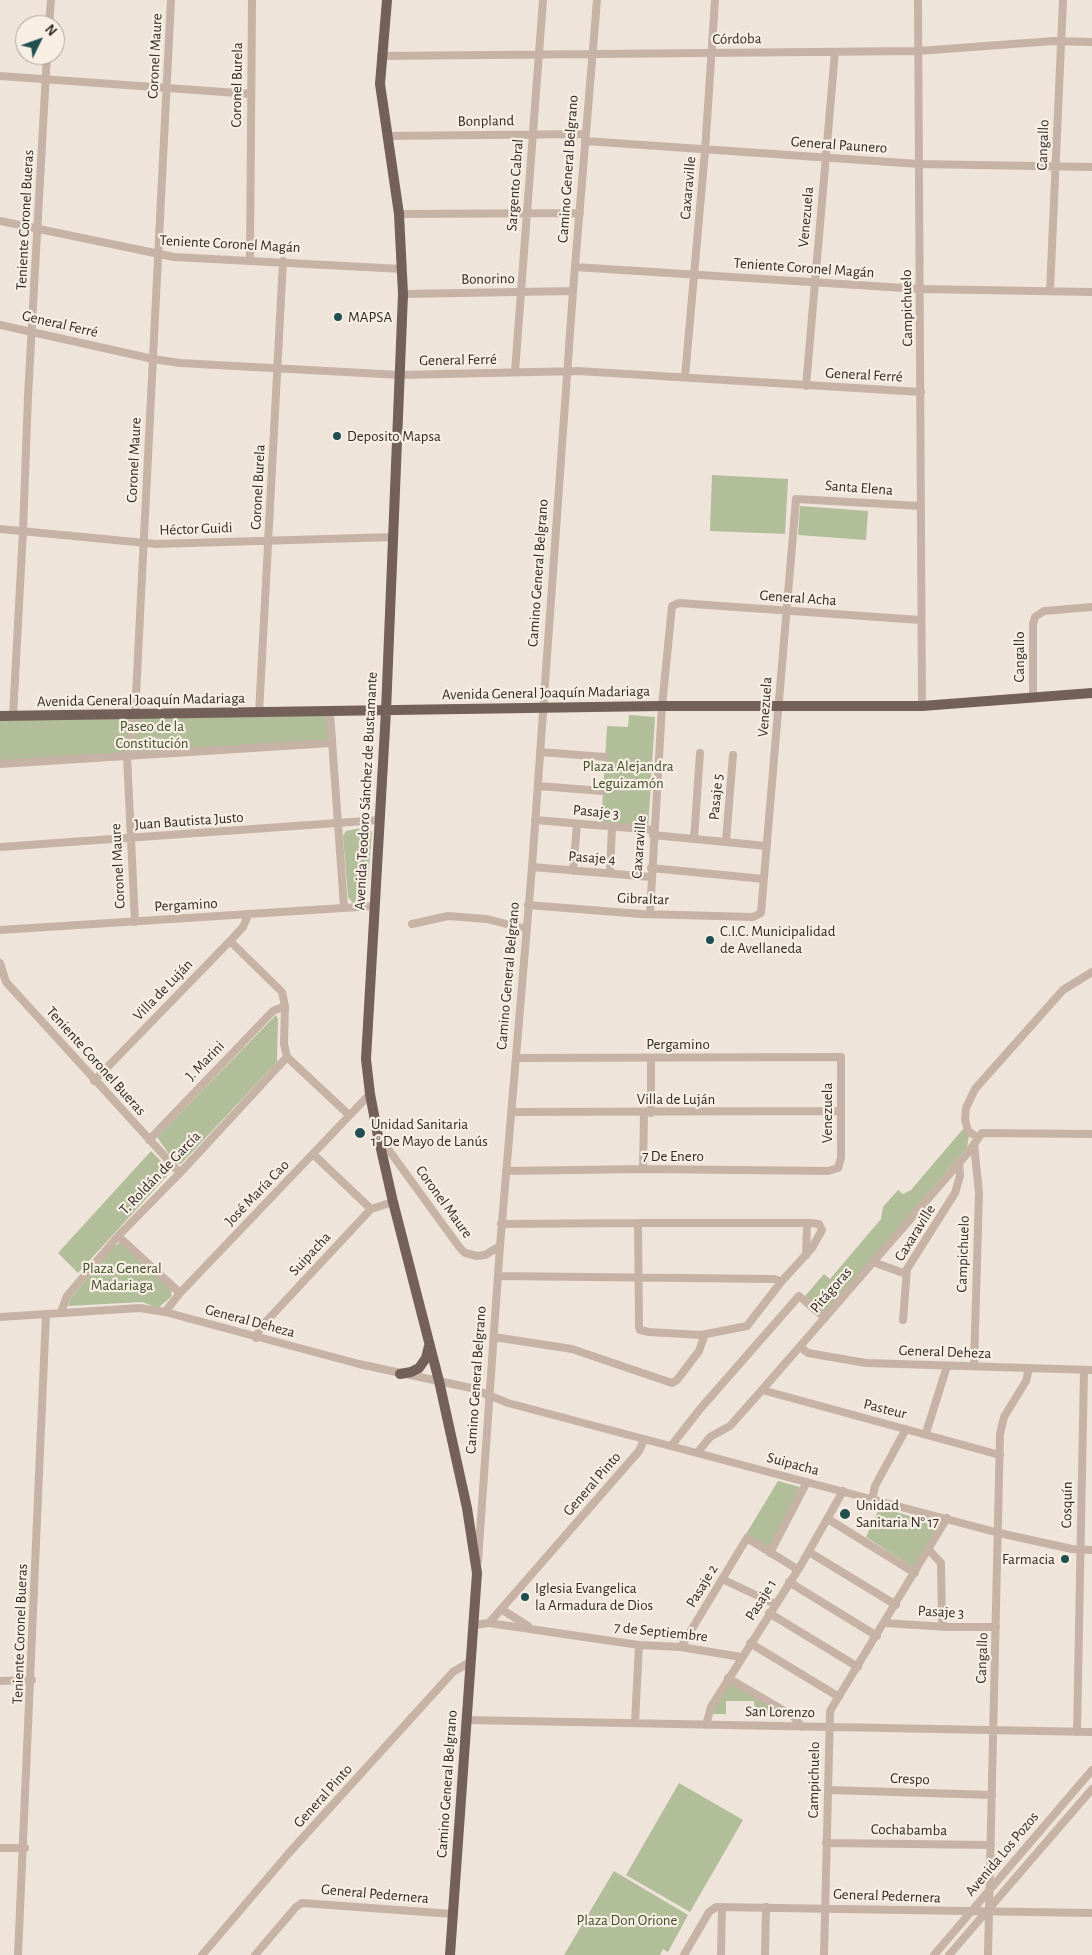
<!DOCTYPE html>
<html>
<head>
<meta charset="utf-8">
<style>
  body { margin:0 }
  #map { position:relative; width:1092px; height:1955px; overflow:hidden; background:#efe4d9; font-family:"Alegreya Sans",sans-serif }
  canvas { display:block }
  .north { position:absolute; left:15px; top:15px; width:50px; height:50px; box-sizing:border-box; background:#f7eee4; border:1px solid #a8a098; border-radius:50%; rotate:48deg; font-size:14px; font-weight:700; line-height:20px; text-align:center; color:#322a26 }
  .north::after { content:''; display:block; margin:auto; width:18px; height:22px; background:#1f4f51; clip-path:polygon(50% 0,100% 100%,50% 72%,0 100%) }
</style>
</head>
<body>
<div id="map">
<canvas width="1092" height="1955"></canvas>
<div class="north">N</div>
</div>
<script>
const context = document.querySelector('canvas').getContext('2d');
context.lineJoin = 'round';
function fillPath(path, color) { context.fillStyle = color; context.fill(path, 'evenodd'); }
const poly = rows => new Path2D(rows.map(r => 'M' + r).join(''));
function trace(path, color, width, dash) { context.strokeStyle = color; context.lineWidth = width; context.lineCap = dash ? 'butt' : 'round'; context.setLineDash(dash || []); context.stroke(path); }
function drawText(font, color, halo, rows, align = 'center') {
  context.font = font + ' "Alegreya Sans",sans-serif'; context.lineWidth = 4.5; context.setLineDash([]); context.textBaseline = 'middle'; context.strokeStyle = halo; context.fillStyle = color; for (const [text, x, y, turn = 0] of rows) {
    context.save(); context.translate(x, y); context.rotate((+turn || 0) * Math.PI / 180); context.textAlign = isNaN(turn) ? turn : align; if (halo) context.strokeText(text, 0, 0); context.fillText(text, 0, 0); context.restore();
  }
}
const green = poly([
  [712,475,788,479,785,534,710,531],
  [800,506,868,511,866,540,798,535],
  [330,713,332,743,0,764,0,716],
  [629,715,655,717,648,830,601,826,607,726,628,727],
  [366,827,372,832,367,892,361,901,353,903,348,897,343,836,346,831],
  [276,1015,278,1019,277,1062,181,1164,175,1163,157,1137],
  [963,1129,969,1136,967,1148,825,1313,805,1296,824,1274,830,1279,881,1219,883,1207,898,1190,903,1194,911,1190],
  [151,1151,168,1168,167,1176,78,1273,58,1253],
  [121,1242,172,1289,171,1297,158,1308,142,1302,68,1306,70,1299,114,1246],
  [778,1481,800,1487,769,1549,746,1534],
  [880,1507,939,1525,914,1568,866,1537],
  [729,1682,784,1714,755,1713,754,1701,726,1701,726,1714,713,1714,713,1708],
  [679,1783,743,1820,690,1912,626,1875],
  [614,1871,688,1915,668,1952,663,1949,660,1955,564,1955]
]);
const minor = poly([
  [918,0,922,706],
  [49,25,51,0],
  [381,56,918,51,1053,41,1092,42],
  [0,76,251,94],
  [387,136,586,134],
  [585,141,919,164,1092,167],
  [399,214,580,213],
  [0,221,174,257,402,269],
  [250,260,252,0],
  [575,267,920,289,1092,292],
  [1050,291,1063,0],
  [403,294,573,291],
  [0,325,153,359,180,363,400,375,578,371,921,392],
  [515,372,543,0],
  [685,377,705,151,715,0],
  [806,386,835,52],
  [0,529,156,544,394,537],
  [1033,697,1033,624,1035,617,1044,611,1092,607],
  [330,713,344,907],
  [259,714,283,261],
  [13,716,23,531,28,396,47,55],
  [540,752,605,757],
  [0,764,332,743],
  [538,786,603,791],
  [535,820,654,830],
  [653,835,767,846],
  [694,839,700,753],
  [726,841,733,755],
  [0,847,379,820],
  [532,867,651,877],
  [651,868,764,879],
  [573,871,577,824],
  [610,873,612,827],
  [528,905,641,914,753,917,761,913,796,499,920,506],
  [650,913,662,706,672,606,679,603,920,620],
  [135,922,127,756,135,715,171,0],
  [412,924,448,916,487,919,526,929],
  [0,930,374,906],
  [230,941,282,992,285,1006,284,1044,287,1057,349,1115],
  [0,963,6,982,180,1173],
  [651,1058,651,1113],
  [94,1081,230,941,243,927,248,915],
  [512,1112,841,1111],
  [977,1137,968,1131,965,1119,966,1108,975,1089,1063,990,1092,972],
  [380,1138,460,1248,465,1253,477,1256,485,1255,500,1246],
  [149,1140,273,1011,285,1006],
  [974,1144,979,1193,974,1366],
  [313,1154,371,1209],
  [643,1169,644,1113],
  [506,1171,643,1169,828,1171,838,1168,841,1158,841,1057,516,1058],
  [501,1224,638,1223,810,1223,819,1224,822,1230,812,1248,781,1282,747,1326,701,1335,649,1332,640,1330,639,1327,638,1223],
  [118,1236,180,1293],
  [806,1255,807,1223],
  [873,1262,906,1274],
  [498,1276,775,1279,781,1282],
  [61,1312,67,1296,118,1236,180,1173,287,1057],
  [165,1312,180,1293,370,1094],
  [0,1317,140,1308,165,1312,359,1364,471,1388,508,1403,999,1533,1072,1549,1092,1550],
  [903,1320,907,1269,955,1193,960,1176,959,1162],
  [494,1337,572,1349,672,1383,677,1380,699,1351,705,1334],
  [256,1338,260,1328,371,1209,393,1202],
  [800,1347,808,1353,866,1363,1092,1370],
  [762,1390,1000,1455],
  [926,1433,947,1366],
  [671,1446,700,1409,799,1296,825,1318],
  [698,1452,710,1437,730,1426,762,1390,967,1154,982,1133,1092,1134],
  [872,1499,875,1486,906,1429],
  [828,1519,915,1573],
  [929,1550,941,1563,942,1621,944,1626],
  [809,1552,896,1605],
  [770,1553,807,1482],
  [478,1561,500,1246,532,867,573,291,597,0],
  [722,1579,775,1604],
  [789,1582,877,1636],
  [501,1609,528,1626],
  [769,1613,858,1667],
  [489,1623,639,1645,681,1647,741,1657],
  [885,1623,947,1627,996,1627],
  [474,1625,489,1623,639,1451,644,1440],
  [750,1643,839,1697],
  [681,1647,747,1538,797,1569],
  [728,1678,793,1716,802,1727],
  [0,1681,32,1680],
  [467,1720,1092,1732],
  [635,1723,639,1645],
  [706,1725,711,1707,801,1565,843,1491],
  [1077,1732,1084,1370],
  [828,1790,992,1795],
  [826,1843,991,1845],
  [0,1848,25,1848],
  [18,1955,46,1314],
  [202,1955,288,1854,453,1672,470,1662],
  [255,1955,296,1907,302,1903,453,1914],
  [684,1955,709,1912,716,1907,1092,1913],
  [721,1955,722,1907],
  [765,1955,766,1907],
  [824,1955,830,1711,947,1518],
  [934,1955,1092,1770],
  [949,1955,1092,1789],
  [988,1955,1000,1434,1004,1417,1026,1381,1029,1368]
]);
const major = poly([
  [387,0,380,84,399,214,403,294,386,711,366,1059,370,1094,378,1136,393,1202,439,1381,467,1508,477,1573,450,1955],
  [0,716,659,706,922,706,1092,693],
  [400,1374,411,1372,419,1368,426,1358,429,1346]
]);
const markers = [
  [338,317,5,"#1f4f51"],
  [337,436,5,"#1f4f51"],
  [710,940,5,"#1f4f51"],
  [360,1133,6,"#1f4f51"],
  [845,1514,6,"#1f4f51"],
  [1065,1559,5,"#1f4f51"],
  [525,1597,5,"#1f4f51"]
];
const streetNames = [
  ["Córdoba",737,39,-1],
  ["Coronel Maure",155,56,-87],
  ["Coronel Burela",237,85,-89],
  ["Bonpland",486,121,-1],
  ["General Paunero",839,145,4],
  ["Cangallo",1043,145,-88],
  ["Camino General Belgrano",568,169,-86],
  ["Sargento Cabral",515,185,-86],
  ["Caxaraville",688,188,-85],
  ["Venezuela",806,217,-85],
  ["Teniente Coronel Bueras",25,220,-87],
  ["Teniente Coronel Magán",230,244,3],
  ["Teniente Coronel Magán",804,268,4],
  ["Bonorino",488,279,-1],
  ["Campichuelo",907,308,-91],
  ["General Ferré",60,324,13],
  ["General Ferré",458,360,-1],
  ["General Ferré",864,375,3],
  ["Coronel Maure",134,460,-87],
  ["Coronel Burela",258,487,-87],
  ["Santa Elena",859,488,4],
  ["Héctor Guidi",196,529,-2],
  ["Camino General Belgrano",538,573,-86],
  ["General Acha",798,598,4],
  ["Cangallo",1019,657,-90],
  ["Avenida General Joaquín Madariaga",546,693,-1],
  ["Avenida General Joaquín Madariaga",141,700,-1],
  ["Venezuela",765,707,-86],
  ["Avenida Teodoro Sánchez de Bustamante",366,791,-87],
  ["Pasaje 5",716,797,-85],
  ["Pasaje 3",596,812,5],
  ["Juan Bautista Justo",189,821,-4],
  ["Caxaraville",639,847,-86],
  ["Pasaje 4",592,858,4],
  ["Coronel Maure",118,866,-93],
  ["Gibraltar",643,899,2],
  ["Pergamino",186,905,-3],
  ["Camino General Belgrano",508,976,-85],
  ["Villa de Luján",163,990,-46],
  ["Pergamino",678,1044],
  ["Teniente Coronel Bueras",96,1061,48],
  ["J. Marini",205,1061,-46],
  ["Villa de Luján",676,1099],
  ["Venezuela",827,1113,-90],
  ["7 De Enero",673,1156],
  ["T. Roldán de García",160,1173,-46],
  ["José María Cao",257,1193,-46],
  ["Coronel Maure",444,1202,54],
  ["Caxaraville",915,1233,-58],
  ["Suipacha",310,1254,-47],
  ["Campichuelo",963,1254,-88],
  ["Pitágoras",831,1290,-49],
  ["General Deheza",250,1321,15],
  ["General Deheza",945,1352,2],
  ["Camino General Belgrano",476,1380,-86],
  ["Pasteur",885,1409,14],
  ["Suipacha",793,1464,15],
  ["General Pinto",592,1484,-49],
  ["Cosquín",1067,1505,-89],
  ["Pasaje 2",702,1586,-59],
  ["Pasaje 1",761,1600,-58],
  ["Pasaje 3",941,1612,3],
  ["7 de Septiembre",661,1632,6],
  ["Teniente Coronel Bueras",20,1634,-88],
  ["Cangallo",982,1658,-88],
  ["San Lorenzo",780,1712,1],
  ["Crespo",910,1779,2],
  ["Campichuelo",814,1780,-89],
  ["Camino General Belgrano",447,1784,-86],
  ["General Pinto",323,1796,-48],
  ["Cochabamba",909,1830,1],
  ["Avenida Los Pozos",1002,1854,-50],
  ["General Pedernera",375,1894,5],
  ["General Pedernera",887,1896,2]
];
const poiNames = [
  ["MAPSA",348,317],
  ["Deposito Mapsa",347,436],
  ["C.I.C. Municipalidad",720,931],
  ["de Avellaneda",720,948],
  ["Unidad Sanitaria",371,1124],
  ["1° De Mayo de Lanús",371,1141],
  ["Unidad",856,1505],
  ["Sanitaria N° 17",856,1522],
  ["Farmacia",1055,1559,"right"],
  ["Iglesia Evangelica",535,1588],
  ["la Armadura de Dios",535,1605]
];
const parkNames = [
  ["Paseo de la",152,726],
  ["Constitución",152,743],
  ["Plaza Alejandra",628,766],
  ["Leguizamón",628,783],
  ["Plaza General",122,1268],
  ["Madariaga",122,1285],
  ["Plaza Don Orione",627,1920]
];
fillPath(green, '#b2bd9a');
trace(minor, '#c6b3a6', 8);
trace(major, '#736058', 10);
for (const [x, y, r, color] of markers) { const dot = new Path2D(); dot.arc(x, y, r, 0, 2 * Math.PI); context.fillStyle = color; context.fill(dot); trace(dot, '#f7eee4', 2); }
drawText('15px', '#322a26', '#f7eee4', streetNames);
drawText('15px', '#322a26', '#f7eee4', poiNames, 'left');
drawText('15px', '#434f2c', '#f7eee4', parkNames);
</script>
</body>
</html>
